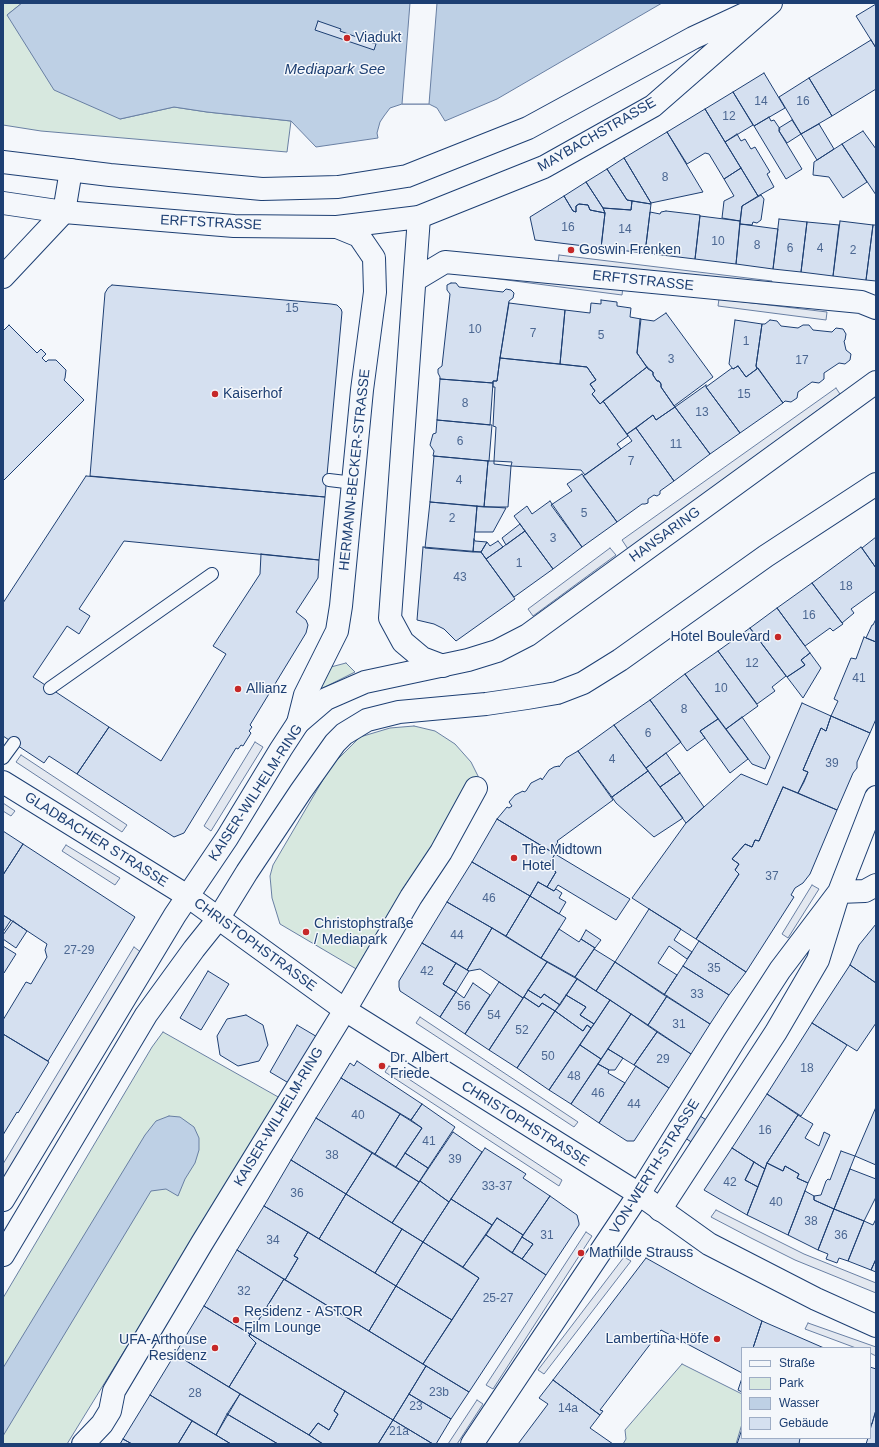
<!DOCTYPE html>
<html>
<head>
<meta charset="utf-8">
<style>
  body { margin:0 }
  #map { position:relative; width:879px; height:1447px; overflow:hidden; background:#f4f7fb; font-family:Arial,sans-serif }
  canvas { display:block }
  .frame { position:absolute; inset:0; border:4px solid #1d3f73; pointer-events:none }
  .legend { position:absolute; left:741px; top:1347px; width:130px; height:92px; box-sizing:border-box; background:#f4f7fb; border:1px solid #9eadc5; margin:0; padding:5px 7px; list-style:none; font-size:12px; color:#1d3f73 }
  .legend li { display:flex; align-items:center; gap:8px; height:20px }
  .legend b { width:20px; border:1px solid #9eadc5 }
</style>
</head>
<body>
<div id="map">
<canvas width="879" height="1447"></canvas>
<div class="frame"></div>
<ul class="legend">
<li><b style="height:5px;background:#f4f7fb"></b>Straße</li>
<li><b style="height:11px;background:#d7e8df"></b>Park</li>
<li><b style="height:11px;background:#bed0e5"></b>Wasser</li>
<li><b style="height:11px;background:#d5e0f0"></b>Gebäude</li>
</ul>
</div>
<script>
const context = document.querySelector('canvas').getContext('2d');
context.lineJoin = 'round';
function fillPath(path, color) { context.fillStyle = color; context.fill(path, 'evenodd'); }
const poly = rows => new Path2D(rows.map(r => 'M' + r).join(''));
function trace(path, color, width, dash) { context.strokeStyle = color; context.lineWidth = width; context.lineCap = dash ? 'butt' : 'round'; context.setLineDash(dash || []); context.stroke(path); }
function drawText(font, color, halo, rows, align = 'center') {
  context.font = font + ' Arial,sans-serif'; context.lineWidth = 3; context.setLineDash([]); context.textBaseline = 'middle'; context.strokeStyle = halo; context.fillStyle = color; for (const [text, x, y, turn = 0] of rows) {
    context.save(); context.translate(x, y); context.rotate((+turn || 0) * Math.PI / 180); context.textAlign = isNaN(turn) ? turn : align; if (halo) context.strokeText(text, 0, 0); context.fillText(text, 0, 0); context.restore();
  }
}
const green = poly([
  [3,3,22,3,7,15,120,119,174,107,207,112,291,121,287,152,41,131,3,125,3,3],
  [346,663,355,672,321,689,320,687,327,668,346,663],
  [414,726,435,731,455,744,471,762,479,778,358,970,280,924,272,898,270,876,273,865,331,766,360,737,390,728,414,726],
  [163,1032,280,1098,67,1444,3,1444,3,1298,152,1047,163,1032],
  [682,1364,742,1394,742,1424,736,1444,623,1444,626,1439,625,1430,682,1364]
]);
const parking = poly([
  [559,255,772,281,771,288,558,262,559,255],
  [477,268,623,287,622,295,476,276,477,268],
  [719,299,827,312,826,320,718,306,719,299],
  [836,388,840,394,628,549,622,540,836,388],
  [610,548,616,555,533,616,528,609,610,548],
  [255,742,263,747,211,831,204,826,255,742],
  [21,755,127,825,122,832,16,762,21,755],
  [3,803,15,811,11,816,3,811,3,803],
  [66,845,120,878,115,885,62,851,66,845],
  [812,885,819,889,788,938,782,934,812,885],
  [134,947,142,953,3,1184,3,1164,134,947],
  [420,1017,578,1122,574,1127,416,1023,420,1017],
  [389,1066,562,1180,559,1186,385,1072,389,1066],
  [716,1210,804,1254,876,1283,876,1293,795,1260,751,1238,711,1217,716,1210],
  [586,1232,592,1236,493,1389,486,1385,586,1232],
  [624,1257,631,1261,544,1374,538,1370,624,1257],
  [808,1323,876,1347,876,1356,870,1353,870,1348,856,1348,805,1329,808,1323],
  [477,1400,483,1404,457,1444,448,1444,477,1400]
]);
const water = poly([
  [22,3,662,3,497,99,445,121,437,108,429,104,402,104,390,108,384,116,380,122,377,133,378,138,316,147,291,121,207,112,174,107,120,119,54,90,7,15,22,3],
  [169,1116,180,1117,194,1127,199,1138,199,1150,195,1163,185,1179,178,1196,166,1189,151,1191,3,1436,3,1368,145,1135,156,1121,169,1116]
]);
const pier = poly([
  [410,3,437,3,429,104,402,104,410,3]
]);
const building = poly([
  [876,4,876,48,856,16,876,4],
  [318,21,341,29,340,31,376,44,374,50,315,30,318,21],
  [871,40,876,48,876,89,832,116,809,78,871,40],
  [764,73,785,108,754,126,733,92,764,73],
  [809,78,832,116,801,134,779,97,809,78],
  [733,92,753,125,725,142,705,109,733,92],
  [705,109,741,168,724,179,709,154,705,153,687,164,667,132,705,109],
  [769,117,771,121,774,120,780,129,779,131,802,169,786,179,754,126,769,117],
  [792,120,801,134,787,143,779,131,779,128,792,120],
  [819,124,834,149,817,160,801,134,819,124],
  [863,131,876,149,876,195,842,144,863,131],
  [667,132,703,192,651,203,624,158,667,132],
  [737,134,741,141,745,139,751,149,755,147,770,172,767,174,774,187,758,196,725,142,737,134],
  [842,144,867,182,843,198,829,177,813,175,814,162,842,144],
  [624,158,651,203,651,204,627,200,607,169,624,158],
  [741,168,758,196,742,206,740,221,722,218,724,201,734,196,724,179,741,168],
  [607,169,627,200,632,201,631,210,603,208,586,182,607,169],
  [586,182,603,208,605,213,590,210,588,205,579,204,576,206,576,212,573,211,564,196,586,182],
  [761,195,764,199,761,220,757,223,753,222,752,225,740,224,742,206,761,195],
  [564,196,573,211,576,212,576,206,579,204,588,205,590,210,605,213,601,248,535,240,530,217,564,196],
  [632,201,651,204,645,253,601,248,605,213,603,208,631,210,632,201],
  [666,211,700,215,695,259,645,253,650,212,660,214,661,212,666,211],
  [700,216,740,221,736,264,695,259,700,216],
  [779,219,807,222,801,272,773,269,779,219],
  [840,221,873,225,866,280,833,276,840,221],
  [807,222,839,225,833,276,801,272,807,222],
  [740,224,778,229,773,269,736,264,740,224],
  [873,225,876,225,876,281,866,280,873,225],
  [451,283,456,283,459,287,503,292,506,289,511,290,514,293,513,298,509,301,500,358,497,381,493,381,493,383,440,379,440,377,438,373,438,369,442,366,450,294,447,290,447,285,451,283],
  [112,285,331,304,337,305,341,309,342,312,325,497,90,476,105,293,108,288,112,285],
  [601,300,617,302,617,306,631,308,630,317,641,319,637,353,647,367,600,404,592,394,595,391,590,384,596,380,587,367,560,364,565,310,590,313,591,303,601,304,601,300],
  [509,303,565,310,560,364,500,358,509,303],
  [666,313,713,377,674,406,661,387,661,384,659,381,657,381,653,375,653,372,648,369,637,353,640,319,654,321,666,313],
  [735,320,762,324,756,366,757,369,746,377,738,366,733,369,729,364,735,320],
  [770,320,777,321,781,326,798,328,803,325,809,325,813,330,832,332,836,328,843,329,846,334,845,340,844,341,846,350,851,354,850,360,845,364,839,363,824,373,824,379,819,383,812,382,798,392,797,398,791,402,785,401,783,403,756,366,762,324,765,324,770,320],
  [9,325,37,353,41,349,46,354,42,358,46,362,48,360,56,360,66,370,65,378,64,380,84,400,3,481,3,331,9,325],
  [500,358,587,367,596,380,590,384,595,391,592,394,600,404,603,401,628,436,617,444,621,449,585,475,581,470,511,466,512,462,494,461,496,427,493,426,495,387,493,387,493,381,497,381,500,358],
  [738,366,746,377,758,368,783,403,740,433,706,387,732,368,733,369,738,366],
  [647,367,653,372,653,375,657,381,659,381,661,384,661,387,675,407,656,420,653,415,627,434,603,401,647,367],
  [440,379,493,383,490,425,437,420,440,379],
  [706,385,706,387,740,433,710,454,675,407,706,385],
  [675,407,710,454,674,481,636,428,653,415,656,420,675,407],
  [437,420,492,425,489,461,433,456,434,451,430,445,433,434,436,433,437,420],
  [636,428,674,481,660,491,660,494,657,496,654,495,648,499,648,503,645,504,642,504,617,522,583,476,632,441,627,434,636,428],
  [434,456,488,461,484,507,430,502,434,456],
  [488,461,494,461,494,464,511,466,508,507,484,507,488,461],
  [582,474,617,522,582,547,551,505,572,491,567,484,582,474],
  [86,476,325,497,319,560,124,541,79,609,90,616,79,634,67,626,33,677,109,727,77,774,49,756,44,763,3,736,3,603,86,476],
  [550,501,582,547,553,569,514,516,527,506,532,514,550,501],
  [430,502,477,506,473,552,425,548,430,502],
  [477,506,506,508,493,532,475,532,477,506],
  [520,524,525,531,506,545,502,538,520,524],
  [525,531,553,569,514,597,486,559,525,531],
  [876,537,876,568,862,548,876,537],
  [474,539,475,541,487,542,481,552,473,552,474,539],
  [498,541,503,547,486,559,481,552,487,542,490,546,498,541],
  [423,547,481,552,515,599,456,641,444,629,434,624,417,620,423,547],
  [861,547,876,568,876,591,851,609,854,613,842,623,812,583,861,547],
  [261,554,319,560,318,578,296,612,306,620,308,625,306,633,250,725,252,727,249,731,251,733,243,746,241,745,238,749,236,748,184,833,174,837,77,774,109,727,161,761,226,654,213,646,260,574,261,554],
  [812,583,843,624,833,631,830,628,805,646,777,608,812,583],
  [777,608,810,653,801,660,805,665,787,677,750,628,777,608],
  [876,619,876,642,866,638,872,625,873,625,876,619],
  [750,628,786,676,772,687,775,691,757,704,718,651,750,628],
  [864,637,876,642,876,719,870,733,831,716,838,701,834,699,851,658,856,659,864,637],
  [718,651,758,706,726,729,685,674,718,651],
  [810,653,821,668,803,698,787,677,805,665,801,660,810,653],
  [685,674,718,719,700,731,705,738,687,751,650,700,685,674],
  [650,700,681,742,646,768,614,725,650,700],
  [802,703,831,716,826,731,821,728,803,770,808,772,804,782,798,793,783,787,759,841,755,840,752,847,745,844,732,859,739,864,735,870,739,874,696,939,632,898,686,823,741,774,767,785,802,703],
  [831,716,870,733,857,762,857,768,853,773,837,810,798,793,808,772,803,770,821,728,826,731,831,716],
  [742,717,770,757,765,769,752,764,726,729,742,717],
  [718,719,748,759,730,773,700,731,718,719],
  [614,725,648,771,612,797,578,751,614,725],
  [578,751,613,800,557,841,558,842,552,852,497,819,507,807,509,808,512,806,509,802,515,795,523,791,524,792,526,791,531,783,541,778,542,780,549,770,554,767,559,766,559,767,566,758,578,751],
  [666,753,680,773,660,787,646,768,666,753],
  [648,771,683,818,654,837,616,803,612,797,648,771],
  [680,773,704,807,686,823,660,787,680,773],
  [783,787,837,810,810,874,803,883,795,888,791,895,794,897,746,972,696,939,739,874,735,870,739,864,732,859,745,844,752,847,755,840,759,841,783,787],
  [497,819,555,854,548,866,556,872,547,887,538,882,530,896,472,862,497,819],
  [3,831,23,844,3,875,3,831],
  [23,844,135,917,48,1061,3,1034,3,1020,26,982,31,984,47,957,45,950,47,944,3,915,3,875,23,844],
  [555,854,630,899,616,920,558,885,554,891,547,887,556,872,548,866,555,854],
  [472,862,530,896,506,936,447,902,472,862],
  [538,882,554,891,556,889,562,893,559,898,566,902,559,914,530,896,538,882],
  [530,896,566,918,541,958,506,936,530,896],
  [447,902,492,928,467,970,422,943,447,902],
  [649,909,681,929,674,940,692,952,687,959,669,946,658,963,677,975,664,995,615,962,649,909],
  [3,915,11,920,3,932,3,915],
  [13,921,27,931,16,948,3,939,3,935,13,921],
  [876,924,876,983,850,965,859,945,876,924],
  [492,928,547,962,523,998,480,969,469,971,467,970,492,928],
  [559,929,579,942,581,939,595,948,575,977,541,958,559,929],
  [586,930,601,940,595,948,581,939,586,930],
  [699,941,746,972,729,995,683,966,699,941],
  [422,943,456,963,443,984,456,992,440,1017,400,991,399,987,399,981,422,943],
  [3,946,16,954,4,973,3,972,3,946],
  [594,949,615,962,596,991,575,977,594,949],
  [547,962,577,979,560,1005,544,994,541,998,528,990,547,962],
  [615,962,667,996,648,1025,596,991,615,962],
  [456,963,469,971,456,992,443,984,456,963],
  [850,965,876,983,876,1023,857,1051,812,1023,850,965],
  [683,966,729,995,710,1024,664,995,683,966],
  [208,971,229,984,201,1030,180,1018,208,971],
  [577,979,610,1000,594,1024,580,1015,586,1007,566,995,577,979],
  [499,982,523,998,489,1050,465,1034,499,982],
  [473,983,490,995,465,1034,440,1017,456,992,464,998,473,983],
  [528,990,541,998,544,994,560,1005,555,1011,542,1003,539,1007,524,997,528,990],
  [566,995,586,1007,580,1015,594,1024,591,1028,587,1025,583,1031,555,1011,566,995],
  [667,996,710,1024,691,1054,648,1025,667,996],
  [524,997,539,1007,542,1003,555,1011,517,1068,489,1050,524,997],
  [610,1000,631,1014,601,1059,580,1045,610,1000],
  [555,1011,583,1031,587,1025,591,1028,549,1090,517,1068,555,1011],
  [631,1014,657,1032,634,1065,608,1049,631,1014],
  [246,1015,263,1025,268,1045,259,1061,238,1066,220,1055,217,1036,227,1019,246,1015],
  [812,1023,847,1045,801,1116,767,1094,812,1023],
  [297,1025,319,1038,292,1085,270,1072,297,1025],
  [657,1032,691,1054,669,1088,634,1065,657,1032],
  [3,1034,49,1062,18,1113,17,1112,3,1135,3,1034],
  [580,1045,601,1059,571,1104,549,1090,580,1045],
  [608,1049,623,1058,615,1070,609,1070,598,1064,608,1049],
  [357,1061,422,1104,411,1120,341,1078,350,1063,354,1066,357,1061],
  [598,1064,609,1070,608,1073,625,1083,599,1123,571,1104,598,1064],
  [636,1066,669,1088,634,1141,627,1141,599,1123,636,1066],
  [341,1078,400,1114,375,1154,316,1118,341,1078],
  [767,1094,798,1115,767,1163,765,1169,732,1148,767,1094],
  [422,1104,455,1127,428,1168,405,1153,422,1128,411,1120,422,1104],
  [876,1107,876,1165,855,1156,876,1107],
  [400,1114,422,1128,396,1167,375,1154,400,1114],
  [697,1114,711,1123,696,1145,682,1136,697,1114],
  [798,1115,813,1124,805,1138,819,1146,824,1132,830,1135,808,1183,797,1178,799,1174,785,1166,783,1171,767,1163,798,1115],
  [316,1118,372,1153,346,1194,291,1160,316,1118],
  [453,1132,482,1152,449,1202,420,1181,453,1132],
  [485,1148,526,1174,523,1178,550,1196,523,1235,497,1218,492,1225,451,1199,485,1148],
  [732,1148,754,1162,745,1180,758,1187,747,1215,704,1190,732,1148],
  [841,1151,855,1156,834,1209,814,1200,814,1196,821,1195,826,1181,828,1179,830,1180,841,1151],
  [372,1153,419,1182,392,1223,346,1194,372,1153],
  [405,1153,428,1168,419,1182,396,1167,405,1153],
  [291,1160,346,1194,319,1239,264,1206,291,1160],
  [754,1162,765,1169,758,1187,745,1180,754,1162],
  [767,1163,783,1171,785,1166,799,1174,797,1178,808,1183,788,1235,747,1215,767,1163],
  [850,1169,876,1179,876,1197,864,1221,834,1209,850,1169],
  [420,1181,449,1202,423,1242,392,1223,420,1181],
  [805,1191,814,1196,814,1200,834,1209,818,1250,788,1235,805,1191],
  [346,1194,402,1229,375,1273,319,1239,346,1194],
  [550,1196,577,1215,579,1223,579,1225,546,1275,522,1259,533,1244,522,1237,550,1196],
  [451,1199,492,1225,463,1267,423,1242,451,1199],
  [264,1206,308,1232,294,1256,298,1258,285,1280,237,1250,264,1206],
  [834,1209,864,1221,848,1261,839,1258,837,1263,826,1259,828,1254,818,1250,834,1209],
  [497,1218,523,1235,512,1253,486,1235,497,1218],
  [876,1219,876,1259,871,1270,848,1261,864,1221,873,1225,876,1219],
  [402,1229,423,1242,396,1286,375,1273,402,1229],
  [308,1232,396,1286,369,1331,285,1280,298,1258,294,1256,308,1232],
  [486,1235,546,1275,469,1392,423,1364,479,1278,463,1267,486,1235],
  [522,1237,533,1244,522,1259,512,1253,522,1237],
  [423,1242,479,1278,452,1320,396,1286,423,1242],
  [237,1250,284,1279,250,1334,204,1306,237,1250],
  [646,1258,703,1290,762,1321,753,1348,742,1348,742,1373,661,1330,600,1410,603,1411,600,1415,553,1380,646,1258],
  [876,1259,876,1272,871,1270,876,1259],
  [284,1279,426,1366,393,1420,250,1334,284,1279],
  [396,1286,452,1320,423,1364,369,1331,396,1286],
  [204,1306,250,1334,249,1336,256,1343,229,1387,175,1354,204,1306],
  [762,1321,824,1348,753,1348,762,1321],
  [250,1334,345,1391,334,1411,338,1414,329,1430,318,1423,309,1435,229,1387,256,1343,249,1336,250,1334],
  [175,1354,240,1394,216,1435,150,1395,175,1354],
  [426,1366,469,1392,451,1419,409,1394,426,1366],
  [870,1367,876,1369,876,1410,872,1424,870,1424,870,1367],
  [742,1378,742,1392,738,1390,742,1378],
  [553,1380,600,1415,590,1428,613,1444,518,1444,548,1404,539,1398,553,1380],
  [345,1391,393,1420,378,1444,323,1444,309,1435,318,1423,329,1430,338,1414,334,1411,345,1391],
  [240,1394,309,1435,323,1444,278,1444,227,1414,240,1394],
  [409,1394,451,1419,436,1444,433,1444,393,1420,409,1394],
  [150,1395,192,1421,178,1444,132,1444,123,1439,150,1395],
  [876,1410,876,1444,866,1444,868,1438,870,1438,870,1430,876,1410],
  [227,1414,278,1444,231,1444,216,1435,227,1414],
  [393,1420,433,1444,378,1444,393,1420],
  [192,1421,216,1435,231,1444,178,1444,192,1421],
  [742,1429,742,1438,800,1438,799,1444,737,1444,742,1429],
  [123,1439,132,1444,120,1444,123,1439]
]);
const lane = poly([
  [329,480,354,483],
  [50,688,212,574],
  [3,758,14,743]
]);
const street = poly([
  [419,217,390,618,403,642,422,658,443,666],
  [3,277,64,212,71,170],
  [415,280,445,262,861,302,876,308],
  [298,723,305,695,337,631,341,606,362,390,375,292,374,258,359,236,337,227],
  [839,892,865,891,876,885],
  [660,1210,776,1032,818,960,839,892,876,797],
  [83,1444,102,1424,110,1411,114,1391,202,1243,345,1010,411,897,441,852,476,788],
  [472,1444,639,1194,734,1041,780,970,839,892]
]);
const secondary = poly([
  [3,782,189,897,345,1010,639,1194,709,1244,816,1299,876,1326]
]);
const primary = poly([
  [3,162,110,175,262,189,338,187,407,176,528,128,693,38,749,12],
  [3,203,64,212,234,226,337,227,419,217,544,167,653,106,771,3],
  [3,1200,175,915,227,838,281,749,298,723,326,699,365,682,468,660,497,651,528,635,876,382],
  [3,1255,146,1015,194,949,218,919,247,872,301,791,335,743,344,734,367,720,399,712,486,704,527,698,557,693,583,683,620,660,766,556,876,484]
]);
const markers = [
  [347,38,4,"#c62828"],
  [571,250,4,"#c62828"],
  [215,394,4,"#c62828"],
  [778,637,4,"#c62828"],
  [238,689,4,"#c62828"],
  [514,858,4,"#c62828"],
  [306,932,4,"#c62828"],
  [382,1066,4,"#c62828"],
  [581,1253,4,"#c62828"],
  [236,1320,4,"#c62828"],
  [717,1339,4,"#c62828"],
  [215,1348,4,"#c62828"]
];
const numberNames = [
  ["14",761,102],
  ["16",803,102],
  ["12",729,117],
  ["8",665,178],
  ["16",568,228],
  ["14",625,230],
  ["10",718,242],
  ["8",757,246],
  ["6",790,249],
  ["4",820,249],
  ["2",853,251],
  ["15",292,309],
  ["10",475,330],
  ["7",533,334],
  ["5",601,336],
  ["1",746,342],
  ["3",671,360],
  ["17",802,361],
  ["15",744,395],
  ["8",465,404],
  ["13",702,413],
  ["6",460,442],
  ["11",676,445],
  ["7",631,462],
  ["4",459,481],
  ["5",584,514],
  ["2",452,519],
  ["3",553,539],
  ["1",519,564],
  ["43",460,578],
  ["18",846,587],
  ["16",809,616],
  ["12",752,664],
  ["41",859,679],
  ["10",721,689],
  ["8",684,710],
  ["6",648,734],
  ["4",612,760],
  ["39",832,764],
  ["37",772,877],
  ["46",489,899],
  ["44",457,936],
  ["27-29",79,951],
  ["35",714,969],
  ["42",427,972],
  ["33",697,995],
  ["56",464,1007],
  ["54",494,1016],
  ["31",679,1025],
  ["52",522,1031],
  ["50",548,1057],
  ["29",663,1060],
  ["18",807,1069],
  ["48",574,1077],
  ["46",598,1094],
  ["44",634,1105],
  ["40",358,1116],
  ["16",765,1131],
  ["41",429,1142],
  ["38",332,1156],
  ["39",455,1160],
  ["42",730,1183],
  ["33-37",497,1187],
  ["36",297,1194],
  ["40",776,1203],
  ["38",811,1222],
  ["31",547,1236],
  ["36",841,1236],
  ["34",273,1241],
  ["32",244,1292],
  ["25-27",498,1299],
  ["23b",439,1393],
  ["28",195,1394],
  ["23",416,1407],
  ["14a",568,1409],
  ["21a",399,1432]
];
const poiNames = [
  ["Viadukt",355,38],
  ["Goswin Frenken",579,250],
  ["Kaiserhof",223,394],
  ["Hotel Boulevard",770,637,"right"],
  ["Allianz",246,689],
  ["The Midtown",522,850],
  ["Hotel",522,866],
  ["Christophstraße",314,924],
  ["/ Mediapark",314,940],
  ["Dr. Albert",390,1058],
  ["Friede",390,1074],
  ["Mathilde Strauss",589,1253],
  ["Residenz - ASTOR",244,1312],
  ["Film Lounge",244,1328],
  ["Lambertina Höfe",709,1339,"right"],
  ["UFA-Arthouse",207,1340,"right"],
  ["Residenz",207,1356,"right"]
];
const streetNames = [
  ["MAYBACHSTRASSE",597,135,-30],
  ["ERFTSTRASSE",211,223,3],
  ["ERFTSTRASSE",643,281,6],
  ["HERMANN-BECKER-STRASSE",355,470,-84],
  ["HANSARING",665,535,-36],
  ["KAISER-WILHELM-RING",256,793,-57],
  ["GLADBACHER STRASSE",96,840,32],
  ["CHRISTOPHSTRASSE",255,945,36],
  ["KAISER-WILHELM-RING",279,1117,-59],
  ["CHRISTOPHSTRASSE",525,1124,32],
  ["VON-WERTH-STRASSE",655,1167,-58]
];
const waterNames = [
  ["Mediapark See",335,70]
];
fillPath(green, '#d7e8df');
trace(green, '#687fa3', 1);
fillPath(parking, '#e3e8f0');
trace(parking, '#687fa3', 1);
fillPath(water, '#bed0e5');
trace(water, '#687fa3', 1);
fillPath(pier, '#f4f7fb');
trace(pier, '#687fa3', 1);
fillPath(building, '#d5e0f0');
trace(building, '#1d3f73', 1);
trace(lane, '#1d3f73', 14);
trace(street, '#1d3f73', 24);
trace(secondary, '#1d3f73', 24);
trace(primary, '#1d3f73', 24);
trace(lane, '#f4f7fb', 12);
trace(street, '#f4f7fb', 22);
trace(secondary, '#f4f7fb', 22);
trace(primary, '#f4f7fb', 22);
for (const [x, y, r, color] of markers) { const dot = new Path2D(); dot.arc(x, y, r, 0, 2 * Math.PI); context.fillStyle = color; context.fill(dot); trace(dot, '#f4f7fb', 1.5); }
drawText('12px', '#4b6792', null, numberNames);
drawText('14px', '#1d3f73', '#f4f7fb', poiNames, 'left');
drawText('14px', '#1d3f73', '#f4f7fb', streetNames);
drawText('italic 15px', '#1d3f73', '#f4f7fb', waterNames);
</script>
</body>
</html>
